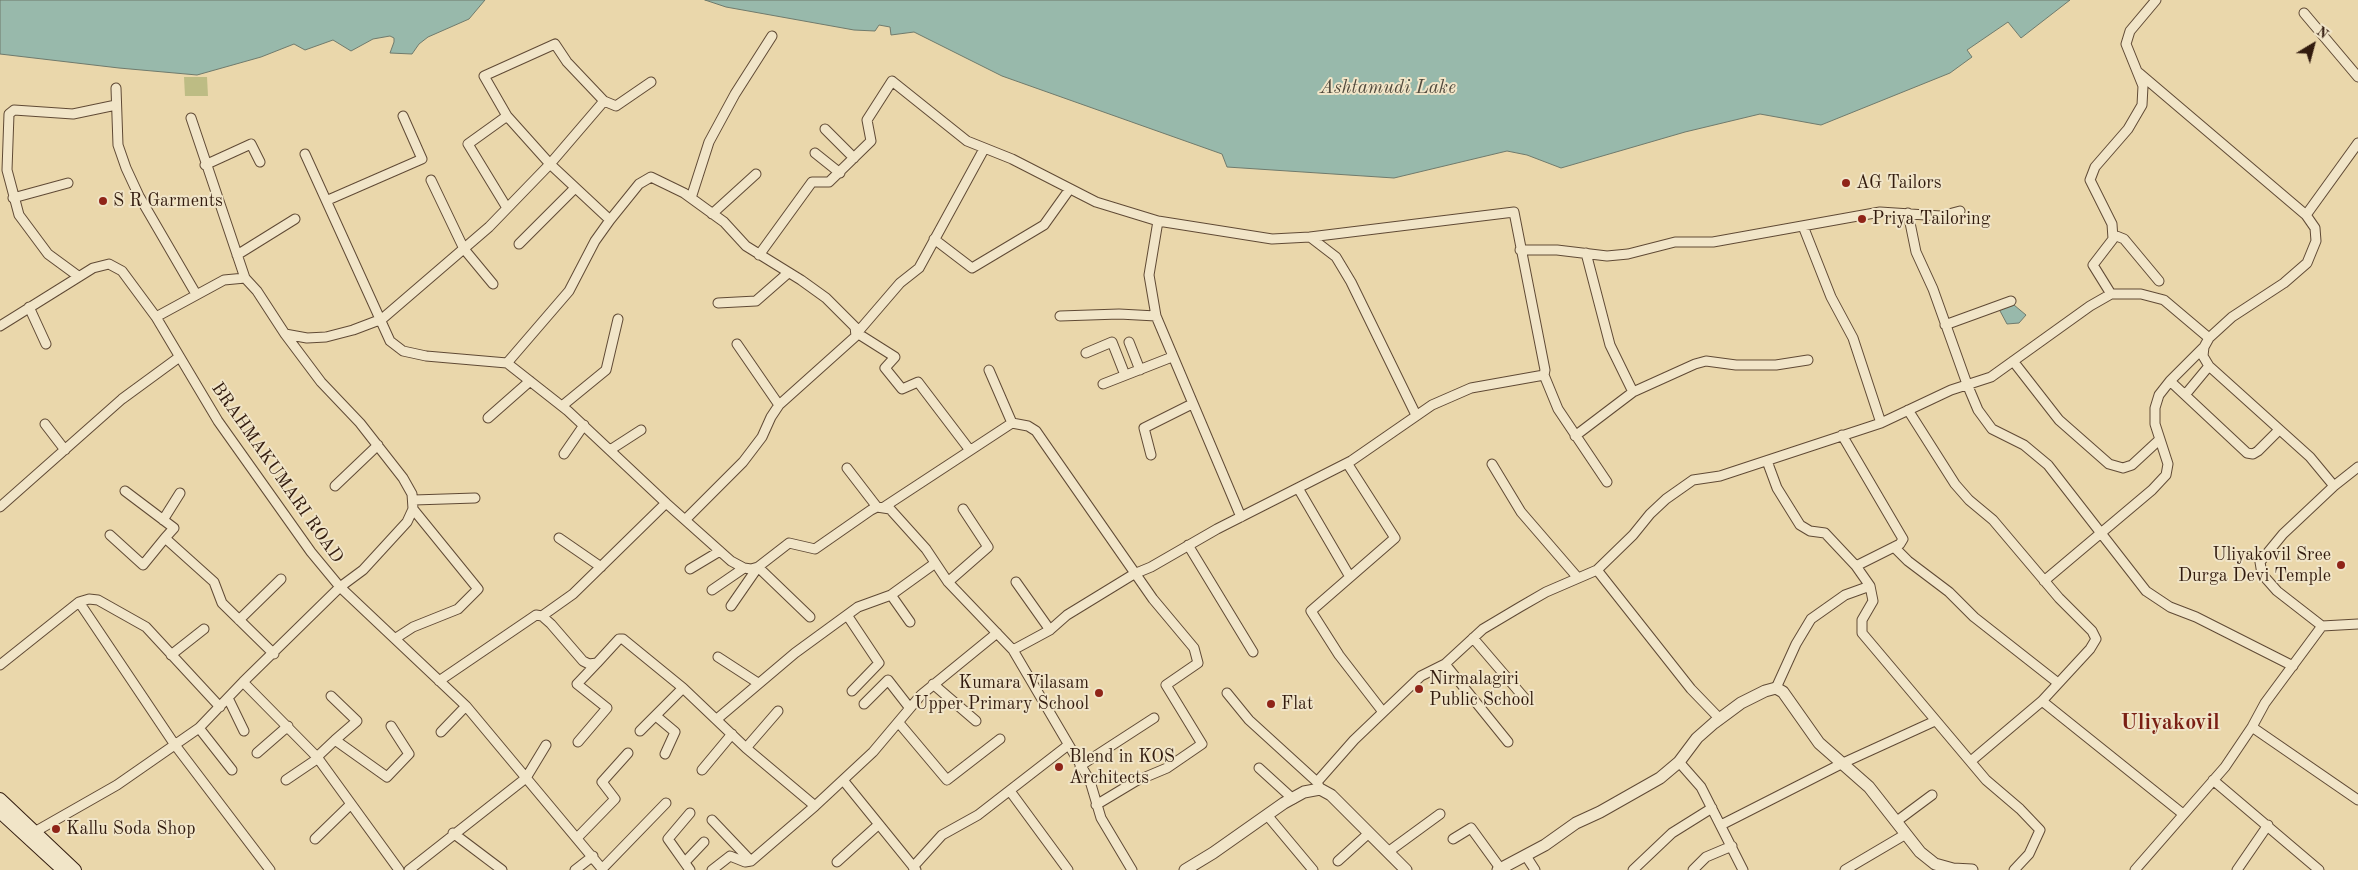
<!DOCTYPE html>
<html>
<head>
<meta charset="utf-8">
<style>
  body { margin:0 }
  #map { position:relative; width:2358px; height:870px; overflow:hidden; background:#ead7ab; font-family:"Old Standard TT",serif }
  canvas { display:block }
  .north { position:absolute; left:2288px; top:20px; width:50px; height:50px; -webkit-text-stroke:4px #f1e5c8; paint-order:stroke; rotate:37deg; font-size:14px; font-weight:700; line-height:20px; text-align:center; color:#321b0e }
  .north::after { content:''; display:block; margin:auto; width:18px; height:22px; background:#321b0e; clip-path:polygon(50% 0,100% 100%,50% 72%,0 100%) }
</style>
</head>
<body>
<div id="map">
<canvas width="2358" height="870"></canvas>
<div class="north">N</div>
</div>
<script>
const context = document.querySelector('canvas').getContext('2d');
context.lineJoin = 'round';
function fillPath(path, color) { context.fillStyle = color; context.fill(path, 'evenodd'); }
const poly = rows => new Path2D(rows.map(r => 'M' + r).join(''));
function trace(path, color, width, dash) { context.strokeStyle = color; context.lineWidth = width; context.lineCap = dash ? 'butt' : 'round'; context.setLineDash(dash || []); context.stroke(path); }
function drawText(font, color, halo, rows, align = 'center') {
  context.font = font + ' "Old Standard TT",serif'; context.lineWidth = 4; context.setLineDash([]); context.textBaseline = 'middle'; context.strokeStyle = halo; context.fillStyle = color; for (const [text, x, y, turn = 0] of rows) {
    context.save(); context.translate(x, y); context.rotate((+turn || 0) * Math.PI / 180); context.textAlign = isNaN(turn) ? turn : align; if (halo) context.strokeText(text, 0, 0); context.fillText(text, 0, 0); context.restore();
  }
}
const green = poly([
  [184,77,207,77,208,96,185,96]
]);
const water = poly([
  [0,0,485,0,469,19,428,37,419,44,412,54,390,53,394,42,394,38,390,36,373,39,351,51,333,40,305,50,294,44,261,57,197,75,119,68,0,54,0,0],
  [705,0,2070,0,2021,38,2008,22,1967,50,1972,57,1950,73,1821,125,1760,114,1685,132,1561,168,1527,155,1507,151,1394,178,1227,167,1222,154,1002,76,914,32,891,35,890,27,879,25,875,31,854,30,726,7,705,0],
  [2014,305,2026,315,2019,323,2007,324,1999,309,2014,305]
]);
const minor = poly([
  [2304,13,2358,77],
  [2139,73,2306,215],
  [116,88,118,145,126,168,139,196,196,294],
  [604,101,616,106,651,82],
  [507,116,468,144,507,208],
  [191,118,245,278],
  [825,129,854,158],
  [815,153,840,173],
  [305,154,390,341,403,351,426,356,507,363,569,291,595,241,610,220,639,184,651,177,684,193,724,222,746,246,801,280,826,298,855,327,856,336,779,405,771,417,762,437,743,462,686,519],
  [205,165,251,144,260,162],
  [431,180,464,249,493,284],
  [13,198,68,183],
  [691,198,709,142,735,94,772,36],
  [328,200,422,159,403,116],
  [1908,213,1916,252,1933,289,1967,384,1978,410,1992,429,2024,445,2048,465,2146,591,2170,607,2196,617,2293,666],
  [712,214,756,174],
  [1158,221,1149,275,1156,316,1241,517],
  [1803,226,1831,297,1853,338,1881,423],
  [2114,235,2124,239,2159,281],
  [934,239,972,268,1044,225,1069,190],
  [519,244,575,188],
  [1520,250,1557,250,1607,256,1628,254,1675,242,1713,242,1880,212,1941,216,1960,211],
  [1586,253,1610,345,1633,392],
  [237,255,295,219],
  [759,255,812,182,829,182,871,141,867,120,892,81,967,141,1012,159,1096,202,1158,221,1272,239,1310,237,1336,257,1351,282,1416,415],
  [78,276,48,254,19,215,7,170,9,114,14,110,73,114,116,105],
  [2111,294,2093,265,2113,239,2112,224,2090,180,2095,167,2128,129,2142,105,2143,86,2126,44,2130,31,2156,0],
  [718,303,756,301,788,273],
  [29,307,46,344],
  [1060,316,1119,314,1156,316],
  [1945,325,2011,301],
  [0,326,93,268,109,264,122,271,156,317,218,421,311,552,340,587,466,706,603,870],
  [285,334,307,338,326,337,353,330,382,319,489,227,550,164,604,101,567,62,555,44,484,76,507,116,550,164,610,220],
  [1129,342,1140,370],
  [737,344,779,405],
  [1086,353,1112,342,1125,375],
  [2013,361,2059,420,2109,464,2123,468,2132,465,2159,440],
  [507,363,568,411,666,503],
  [989,370,1012,423],
  [1544,375,1558,409,1607,482],
  [2170,381,2247,453,2253,454,2258,451,2279,430],
  [1103,384,1172,357],
  [2185,395,2209,366],
  [562,406,606,370,618,319],
  [1908,410,1955,484,1969,500,1993,520,2059,598,2092,631,2096,639,2090,649,2042,701,1971,761],
  [488,418,530,381],
  [45,424,65,450],
  [1842,435,1903,539,1900,544,1856,566],
  [1575,436,1633,392,1695,364,1706,361,1736,365,1776,365,1808,360],
  [969,449,918,382,902,389,885,368,895,357,857,333,900,283,919,268,984,149],
  [610,450,641,430],
  [564,454,584,425],
  [1151,455,1144,428,1192,404],
  [1767,461,1777,488,1800,525,1810,531,1825,533,1856,566,1870,586,1873,601,1862,620,1862,633,1986,780,2020,809,2040,830,2029,854,2014,870],
  [1347,463,1395,538,1311,611,1339,655,1383,712],
  [1492,464,1521,512,1578,578],
  [2358,467,2334,486,2283,534,2260,562,2262,574,2277,591,2322,626,2358,624],
  [847,468,877,507],
  [335,486,378,445],
  [2334,486,2310,457,2209,366,2203,356,2204,347,2209,338,2232,317,2284,283,2307,263,2316,241,2315,228,2306,215,2358,143],
  [1298,488,1350,577],
  [125,491,174,528,165,538],
  [414,500,475,498],
  [0,507,122,399,178,358],
  [884,507,1012,423,1028,426,1036,431,1045,444,1153,599,1194,648,1198,663,1166,685,1202,744,1167,768,1136,781,1096,805],
  [163,520,180,493],
  [110,535,143,565,165,538,214,582,222,603,274,654],
  [559,538,601,567],
  [1188,545,1253,652],
  [1894,547,1908,561,1949,592,1974,617,2058,683],
  [690,569,720,551],
  [1597,570,1691,689,1720,719],
  [2044,581,2152,490,2166,475,2168,464,2155,424,2155,408,2159,395,2170,381,2204,347],
  [948,582,988,547,963,509],
  [1016,582,1050,630],
  [712,590,744,568],
  [891,595,910,622],
  [79,602,175,745,270,870],
  [731,606,758,567,810,617],
  [847,615,879,663,852,691],
  [542,616,573,594,666,503,731,561,744,568,751,569,758,567,789,543,815,549,871,510,877,507,890,509,926,549,948,582,1013,650,1090,781,1101,818,1132,870],
  [239,620,281,579],
  [396,638,413,627,458,609,478,589,413,509],
  [1473,638,1527,701],
  [1013,650,1050,630,1067,615,1134,574,1151,567,1217,529,1351,461,1432,405,1471,388,1544,375,1545,370,1514,212,1310,237],
  [171,655,204,629],
  [718,657,758,683],
  [1445,664,1508,742],
  [0,665,79,602,89,599,98,600,146,627,220,707],
  [439,681,536,615,542,616,551,624,583,661,589,664,597,663,619,639,623,639,683,688,746,748,815,806,873,752,921,695,997,633],
  [243,682,317,757,399,870],
  [933,684,976,721],
  [1776,688,1796,644,1811,619,1845,595,1870,586],
  [1227,693,1249,720,1317,782],
  [331,696,357,721,335,740],
  [228,698,244,731],
  [2042,701,2183,814],
  [864,704,888,680,909,707],
  [656,716,675,732,665,754],
  [717,719,795,653,858,607,891,595,934,564],
  [899,723,947,780,1000,739],
  [2252,727,2358,800],
  [199,728,232,770],
  [640,731,683,688],
  [441,732,466,706],
  [578,742,607,708,577,684,597,663],
  [746,748,778,711],
  [257,753,288,726],
  [317,757,335,740,387,777,409,754,391,726],
  [1679,762,1701,787,1743,870],
  [1080,766,1154,718],
  [1259,768,1293,799],
  [702,770,732,734],
  [286,780,317,759],
  [843,780,916,870],
  [2213,780,2319,870],
  [1320,789,1317,782,1354,740,1421,676,1445,664,1483,629,1520,607,1546,592,1597,570,1633,535,1650,514,1666,499,1693,480,1720,476,1881,423,1951,390,1991,377,2090,306,2111,294,2141,294,2164,300,2209,338],
  [1010,791,1068,870],
  [1267,815,1313,870],
  [712,820,751,861],
  [1897,821,1932,795],
  [1721,825,1843,763,1935,721],
  [453,833,502,870],
  [31,834,117,785,199,728,243,682,340,587,363,570,407,522,413,509,412,494,403,478,360,423,321,382,285,334,257,291,245,278,224,280,156,317],
  [577,838,615,799,602,782,628,753],
  [315,839,351,804],
  [1453,839,1471,828,1500,868],
  [1388,852,1440,814],
  [1526,856,1535,870],
  [1338,861,1369,833],
  [685,862,704,842],
  [837,862,878,825],
  [913,867,942,835,978,815,1067,746],
  [602,869,666,803],
  [409,870,526,778,546,745],
  [575,870,593,856],
  [690,870,668,839,690,813],
  [712,870,730,856,745,862,751,861,815,806],
  [1633,870,1672,833,1712,808],
  [1693,870,1706,857,1732,846],
  [1845,870,1906,834],
  [2135,870,2225,767,2252,727,2265,703,2322,626],
  [2237,870,2268,825]
]);
const tertiary = poly([
  [1185,870,1213,853,1284,803,1304,792,1320,789,1331,795,1406,870],
  [1498,870,1545,845,1576,823,1600,812,1660,778,1679,762,1697,738,1714,723,1741,703,1765,691,1776,688,1783,692,1819,743,1869,787,1920,852,1935,864,1953,869,1972,870]
]);
const secondary = poly([
  [0,799,75,870],
  [0,812,63,870]
]);
const markers = [
  [1846,183,5,"#8f2418"],
  [103,201,5,"#8f2418"],
  [1862,219,5,"#8f2418"],
  [2341,565,5,"#8f2418"],
  [1419,689,5,"#8f2418"],
  [1099,693,5,"#8f2418"],
  [1271,704,5,"#8f2418"],
  [1059,767,5,"#8f2418"],
  [56,829,5,"#8f2418"]
];
const poiNames = [
  ["AG Tailors",1856,183],
  ["S R Garments",113,201],
  ["Priya Tailoring",1872,219],
  ["Uliyakovil Sree",2331,555,"right"],
  ["Durga Devi Temple",2331,576,"right"],
  ["Nirmalagiri",1429,679],
  ["Public School",1429,700],
  ["Kumara Vilasam",1089,683,"right"],
  ["Upper Primary School",1089,704,"right"],
  ["Flat",1281,704],
  ["Blend in KOS",1069,757],
  ["Architects",1069,778],
  ["Kallu Soda Shop",66,829]
];
const streetNames = [
  ["BRAHMAKUMARI ROAD",277,473,55]
];
const waterNames = [
  ["Ashtamudi Lake",1388,88]
];
const districtNames = [
  ["Uliyakovil",2170,723]
];
fillPath(green, '#bdbc84');
fillPath(water, '#98b9ab');
trace(water, '#6f7a6c', 1);
trace(minor, '#604a35', 11);
trace(tertiary, '#604a35', 13);
trace(secondary, '#321b0e', 14);
trace(minor, '#f1e5c8', 9);
trace(tertiary, '#f1e5c8', 11);
trace(secondary, '#f1e5c8', 12);
for (const [x, y, r, color] of markers) { const dot = new Path2D(); dot.arc(x, y, r, 0, 2 * Math.PI); context.fillStyle = color; context.fill(dot); trace(dot, '#f1e5c8', 2); }
drawText('18px', '#321b0e', '#f1e5c8', poiNames, 'left');
drawText('18px', '#321b0e', '#f1e5c8', streetNames);
drawText('italic 19px', '#514a3d', '#f1e5c8', waterNames);
drawText('bold 22px', '#7a1f14', '#f1e5c8', districtNames);
</script>
</body>
</html>
